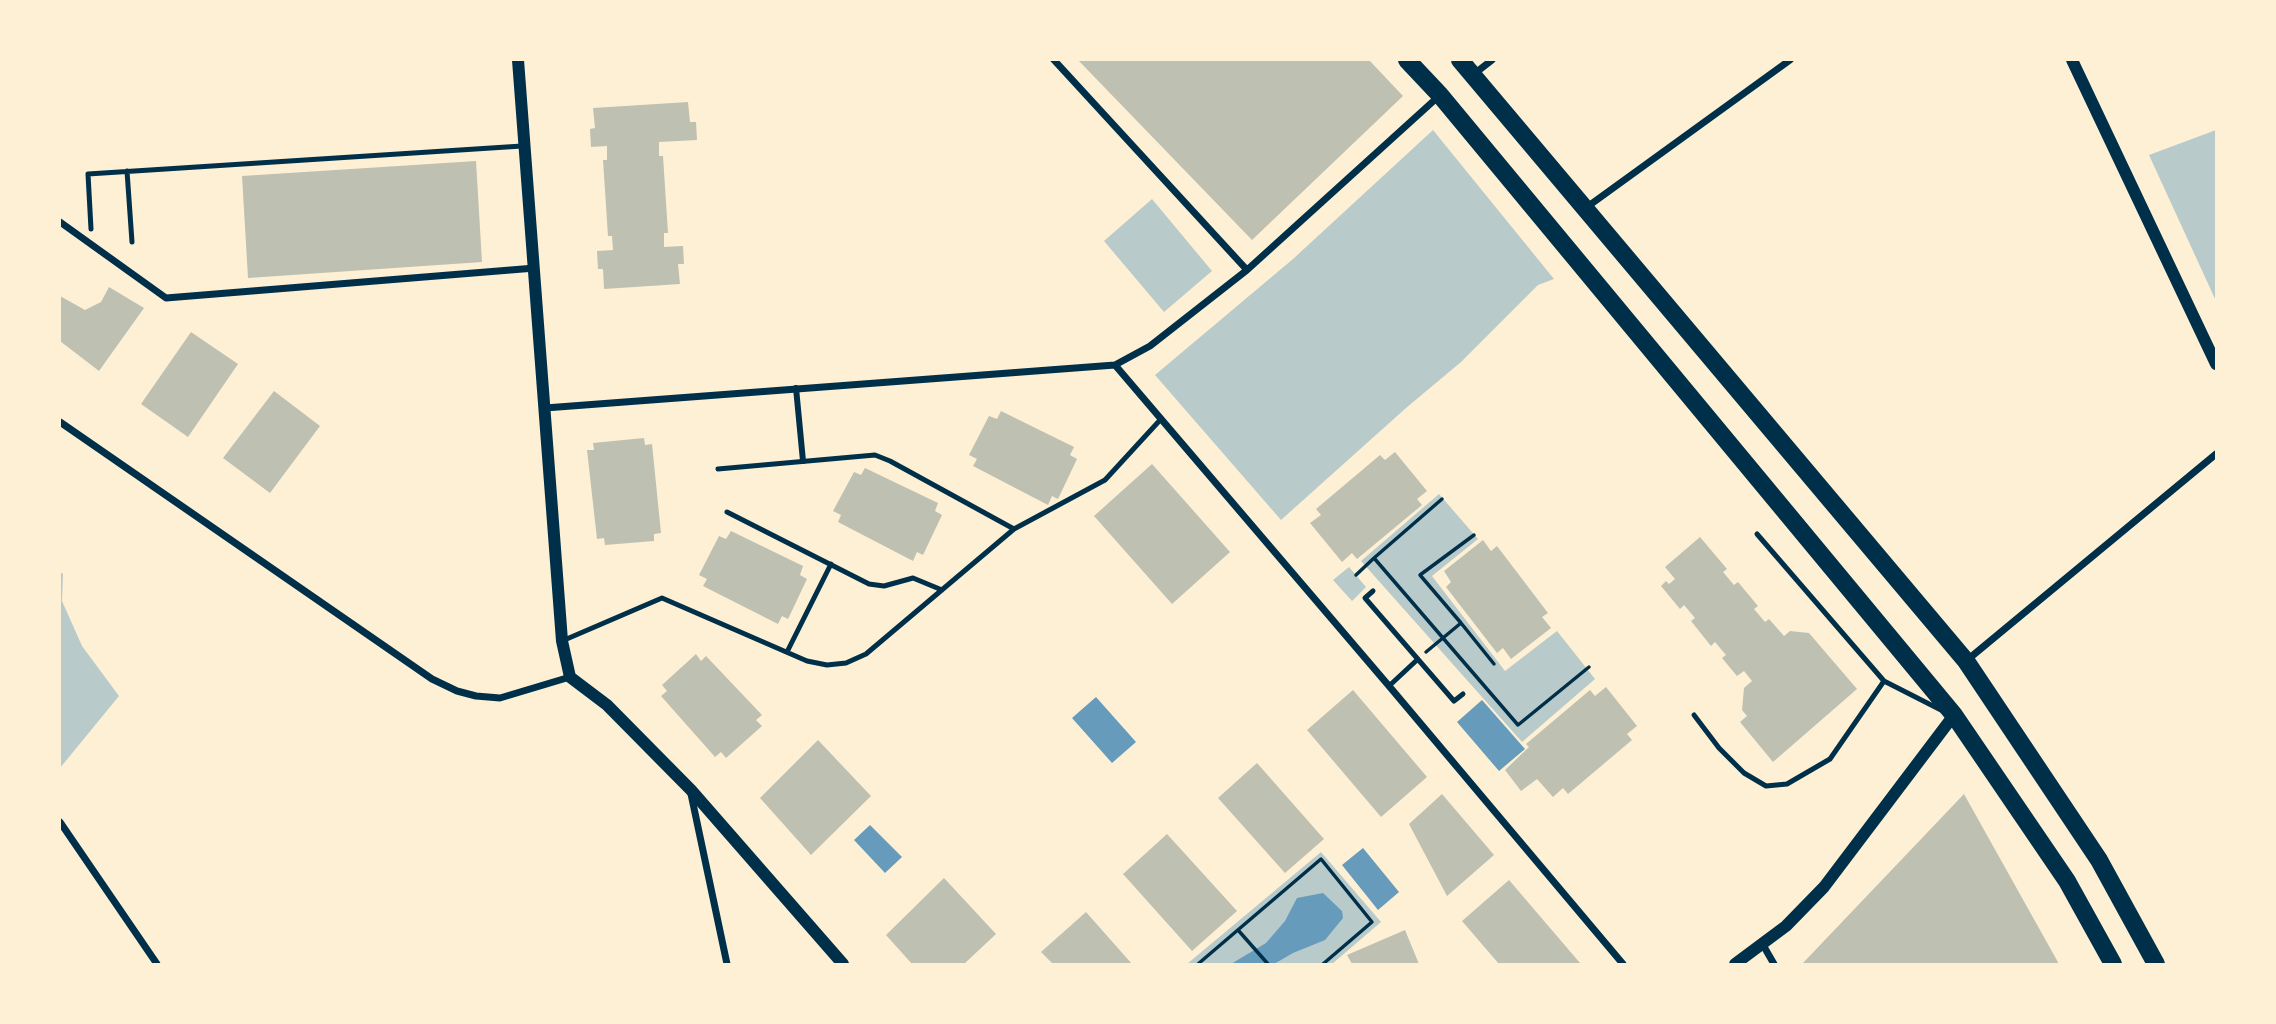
<!DOCTYPE html>
<html>
<head>
<meta charset="utf-8">
<style>
  body { margin:0 }
  #map { position:relative; width:2276px; height:1024px; overflow:hidden; background:#fdf0d5; font-family:Raleway,sans-serif }
  canvas { display:block }
  .frame { position:absolute; inset:0; border:61px solid #fdf0d5; pointer-events:none }
</style>
</head>
<body>
<div id="map">
<canvas width="2276" height="1024"></canvas>
<div class="frame"></div>
</div>
<script>
const context = document.querySelector('canvas').getContext('2d');
context.lineJoin = 'round';
function fillPath(path, color) { context.fillStyle = color; context.fill(path, 'evenodd'); }
const poly = rows => new Path2D(rows.map(r => 'M' + r).join(''));
function trace(path, color, width, dash) { context.strokeStyle = color; context.lineWidth = width; context.lineCap = dash ? 'butt' : 'round'; context.setLineDash(dash || []); context.stroke(path); }
const green = poly([
  [1433,130,1554,279,1538,285,1461,362,1406,408,1281,520,1155,375,1293,259],
  [2216,130,2216,301,2149,155],
  [1152,199,1212,271,1164,312,1104,241],
  [1439,494,1478,539,1432,576,1505,671,1557,631,1595,679,1522,742,1361,561],
  [1349,567,1366,587,1352,601,1333,580],
  [60,572,63,574,62,601,82,646,119,696,60,768],
  [1321,852,1381,922,1332,964,1187,964]
]);
const water = poly([
  [1096,697,1136,742,1112,763,1072,718],
  [1482,700,1525,749,1499,771,1457,722],
  [870,825,902,857,885,873,854,840],
  [1363,848,1399,892,1378,910,1342,865],
  [1323,893,1342,911,1343,918,1325,940,1293,953,1274,964,1231,964,1266,943,1285,921,1297,898]
]);
const building = poly([
  [1078,60,1369,60,1403,96,1252,240],
  [688,102,690,122,696,122,697,140,659,142,659,156,663,156,668,233,664,233,664,247,683,246,684,264,678,264,680,284,604,289,603,269,598,269,597,251,613,250,612,236,608,236,603,160,607,160,607,146,591,147,590,129,595,128,593,108],
  [476,161,482,262,248,278,242,176],
  [109,287,144,308,99,371,60,341,60,296,85,310,101,302],
  [191,332,238,364,188,437,141,404],
  [274,391,320,426,270,493,223,458],
  [1001,411,1074,447,1070,455,1077,459,1058,499,1052,496,1048,505,973,466,977,459,969,455,989,416,997,419],
  [644,438,645,445,652,444,661,533,654,534,654,541,605,545,604,538,597,539,587,450,594,450,593,443],
  [1395,452,1427,491,1417,499,1422,505,1357,559,1352,553,1342,562,1310,523,1321,515,1316,509,1380,455,1385,460],
  [1152,464,1230,552,1172,604,1094,516],
  [865,468,938,503,935,511,942,515,923,555,917,552,913,561,838,522,841,515,833,511,854,472,861,475],
  [731,531,803,566,800,575,807,579,788,619,782,616,778,624,703,586,707,579,699,575,719,536,726,539],
  [1700,537,1727,569,1723,572,1734,585,1738,582,1758,606,1754,609,1765,622,1769,619,1784,636,1790,631,1809,633,1857,689,1773,762,1740,722,1747,716,1742,710,1744,688,1752,681,1744,671,1737,676,1722,658,1726,655,1715,642,1711,646,1691,621,1695,618,1684,605,1680,609,1661,586,1666,581,1669,584,1675,579,1665,567],
  [1483,540,1491,551,1497,546,1548,613,1542,617,1551,628,1511,659,1503,648,1497,653,1446,587,1451,582,1444,571],
  [696,654,701,661,706,656,762,715,756,720,762,726,726,758,721,752,715,757,661,696,667,691,662,685],
  [1606,687,1637,726,1627,734,1632,740,1568,794,1563,788,1553,797,1537,779,1521,791,1505,770,1529,747,1526,744,1590,690,1595,696],
  [1353,690,1427,777,1381,817,1307,730],
  [818,740,871,796,811,855,760,798],
  [1257,763,1324,839,1285,873,1218,798],
  [1442,794,1494,855,1447,896,1409,824],
  [1964,794,2059,964,1802,964],
  [1167,834,1237,911,1192,951,1123,874],
  [944,878,996,934,964,964,912,964,886,935],
  [1509,880,1580,963,1579,964,1499,964,1462,921],
  [1086,912,1132,964,1053,964,1041,952],
  [1405,930,1419,964,1352,964,1347,955]
]);
const path = poly([
  [1442,499,1374,558,1518,725,1589,667],
  [1356,575,1374,558],
  [1461,623,1494,664],
  [1426,652,1461,623,1420,575,1474,535],
  [1238,930,1268,964],
  [1198,964,1321,859,1372,922,1323,964]
]);
const service = poly([
  [127,171,132,242],
  [91,229,88,174,522,146],
  [718,469,875,455,890,461,1014,529],
  [727,512,869,584,884,586,913,578,942,590],
  [1757,534,1884,681,1941,710],
  [1373,591,1365,598,1454,701,1463,694],
  [562,641,662,598,807,661,827,665,846,663,866,654,1014,529,1105,480,1161,419],
  [787,652,831,564],
  [1389,686,1418,659],
  [1694,715,1719,748,1744,773,1766,786,1787,784,1830,759,1884,681]
]);
const pedestrian = poly([
  [796,388,803,461]
]);
const minor = poly([
  [1054,60,1247,270],
  [1474,74,1492,60],
  [1587,207,1790,60],
  [60,222,166,298,535,268],
  [1115,365,1389,686,1623,964],
  [545,408,1115,365,1150,346,1247,270,1439,96],
  [60,422,432,679,457,691,476,696,500,698,570,677],
  [1966,661,2216,454],
  [691,794,727,964],
  [60,822,157,964],
  [1763,945,1774,964]
]);
const tertiary = poly([
  [518,60,562,641,570,677,607,705,691,790,843,964],
  [2072,60,2216,364],
  [1735,964,1786,926,1824,887,1954,715]
]);
const primary = poly([
  [1407,60,1440,95,1954,715,2067,881,2113,964],
  [1460,60,1966,661,2099,860,2156,964]
]);
fillPath(green, '#b9caca');
fillPath(water, '#669bbc');
fillPath(building, '#bec0b2');
trace(path, '#003049', 3.5);
trace(service, '#003049', 5);
trace(pedestrian, '#003049', 6);
trace(minor, '#003049', 7);
trace(tertiary, '#003049', 12);
trace(primary, '#003049', 18);
</script>
</body>
</html>
